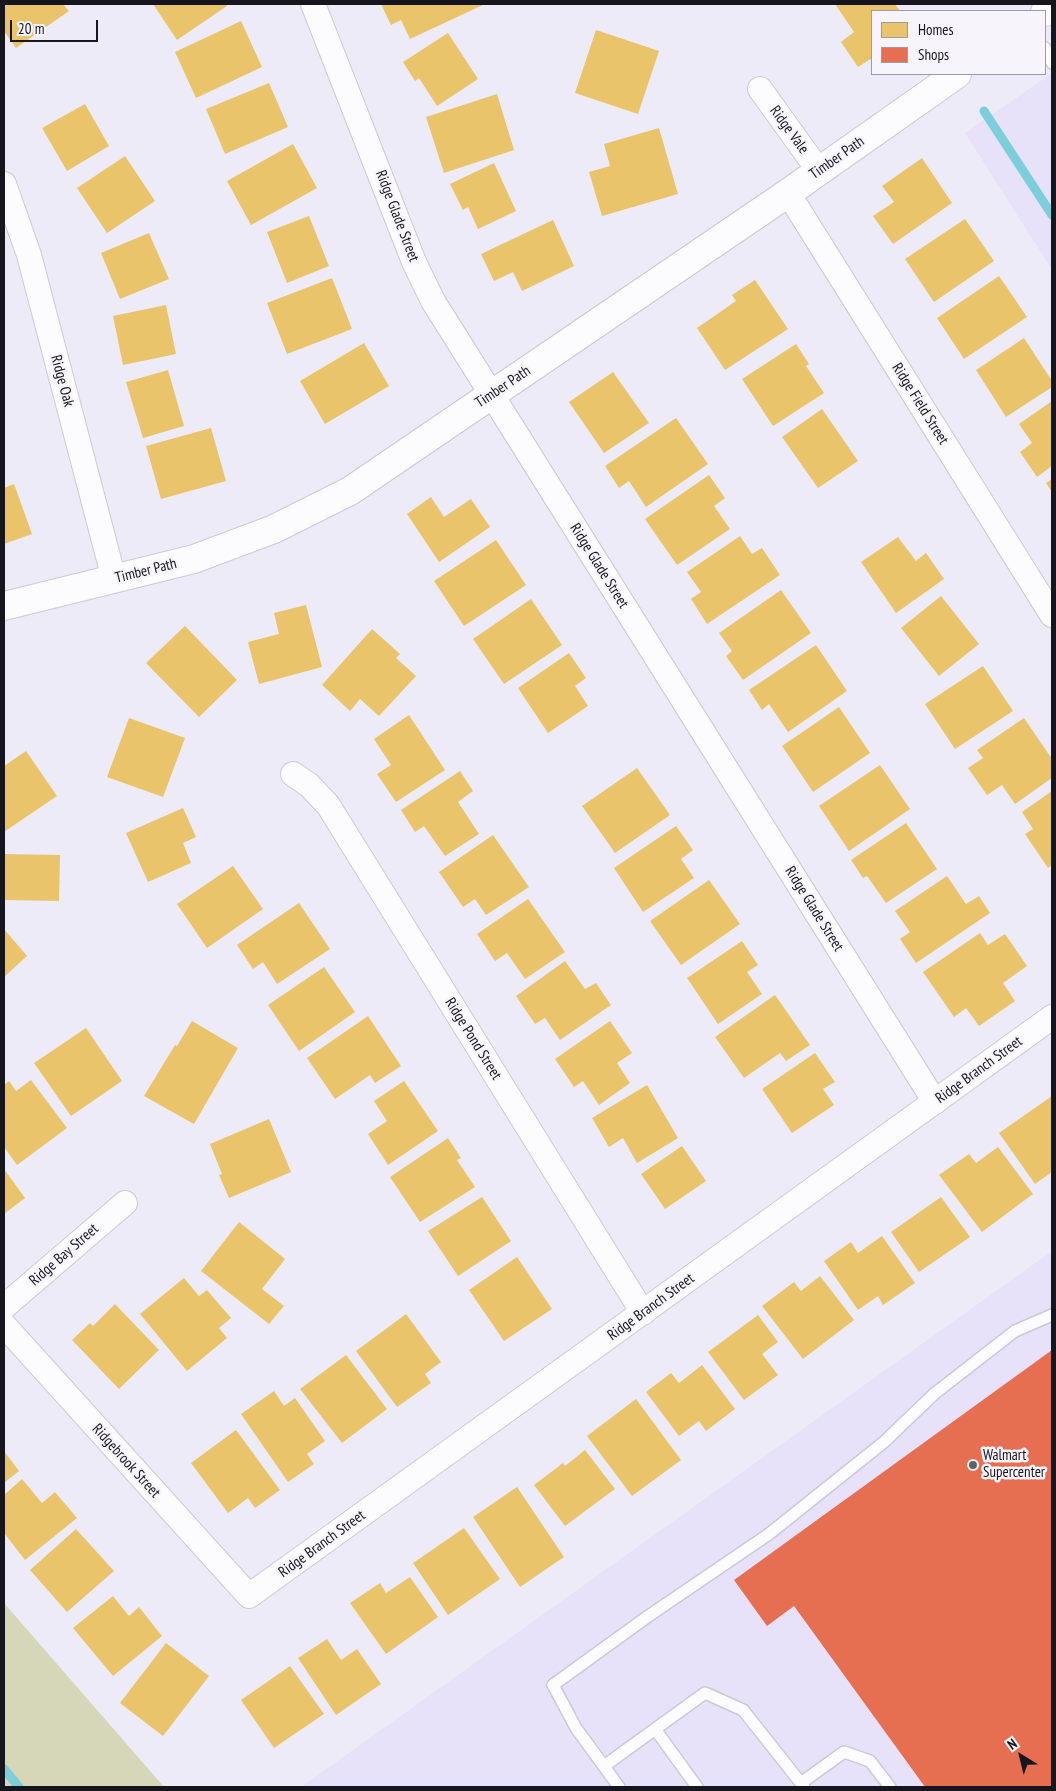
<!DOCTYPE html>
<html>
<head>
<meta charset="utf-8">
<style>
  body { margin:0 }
  #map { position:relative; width:1056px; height:1791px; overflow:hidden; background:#eeebf9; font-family:"PT Sans Narrow",sans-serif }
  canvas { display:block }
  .frame { position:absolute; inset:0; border:5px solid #17151e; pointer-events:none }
  .legend { position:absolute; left:871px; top:10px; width:175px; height:65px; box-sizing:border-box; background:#f7f5fb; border:1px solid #9d9ba3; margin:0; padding:6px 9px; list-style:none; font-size:15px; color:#17151e }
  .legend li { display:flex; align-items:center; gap:10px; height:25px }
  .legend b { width:25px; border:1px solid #9d9ba3 }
  .north { position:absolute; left:996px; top:1731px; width:50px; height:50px; -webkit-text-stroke:4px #f7f5fb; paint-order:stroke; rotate:324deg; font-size:14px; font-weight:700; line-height:20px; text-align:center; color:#17151e }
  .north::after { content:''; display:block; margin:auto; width:18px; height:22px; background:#17151e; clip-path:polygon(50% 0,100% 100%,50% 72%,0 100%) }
  .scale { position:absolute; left:10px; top:20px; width:88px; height:22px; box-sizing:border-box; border:2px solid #17151e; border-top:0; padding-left:6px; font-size:15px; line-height:18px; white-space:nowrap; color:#17151e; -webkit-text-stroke:4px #f7f5fb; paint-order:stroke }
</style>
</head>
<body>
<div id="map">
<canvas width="1056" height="1791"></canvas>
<div class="frame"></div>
<ul class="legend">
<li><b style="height:14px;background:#e9c46a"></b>Homes</li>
<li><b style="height:14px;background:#e76f51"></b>Shops</li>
</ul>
<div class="north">N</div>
<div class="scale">20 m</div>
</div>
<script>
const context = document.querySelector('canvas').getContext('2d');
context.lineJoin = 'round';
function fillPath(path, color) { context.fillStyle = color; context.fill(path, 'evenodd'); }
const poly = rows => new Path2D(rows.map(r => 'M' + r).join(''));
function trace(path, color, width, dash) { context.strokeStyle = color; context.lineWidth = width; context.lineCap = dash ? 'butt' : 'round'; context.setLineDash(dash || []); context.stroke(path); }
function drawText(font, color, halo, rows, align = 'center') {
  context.font = font + ' "PT Sans Narrow",sans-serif'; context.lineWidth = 5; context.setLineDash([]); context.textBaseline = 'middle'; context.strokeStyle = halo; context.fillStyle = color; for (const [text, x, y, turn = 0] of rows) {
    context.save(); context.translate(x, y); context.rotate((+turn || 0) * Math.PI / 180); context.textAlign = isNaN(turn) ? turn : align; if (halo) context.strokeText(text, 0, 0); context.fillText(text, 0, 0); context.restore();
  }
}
const built = poly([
  [1052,73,1052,270,965,133],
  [1052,1251,1052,1787,301,1787]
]);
const green = poly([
  [4,1603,164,1787,4,1787]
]);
const homes = poly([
  [4,4,63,4,69,11,16,48,4,31],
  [153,4,226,4,227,6,177,40],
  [381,4,485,4,410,39,401,20,391,25],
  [835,4,895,4,900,11,872,11,872,58,858,67,841,42,854,32],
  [241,21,262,67,196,98,175,52],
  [596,30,659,51,638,114,575,93],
  [448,33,478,79,437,106,419,78,415,81,403,62],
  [269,83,288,127,225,154,206,109],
  [497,94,514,150,444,173,426,117],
  [85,104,109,146,67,171,42,128],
  [659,128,678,194,602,216,589,172,610,166,604,144],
  [293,144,317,188,251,225,227,181],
  [125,156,155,201,107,233,77,188],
  [922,158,952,203,893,244,873,216,894,202,882,186],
  [494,163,516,211,478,229,468,207,463,210,450,184],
  [309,216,329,266,287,283,267,232],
  [965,219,994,261,934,302,905,259],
  [553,220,574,266,522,291,513,272,494,281,481,254],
  [149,233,169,279,120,299,101,253],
  [999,276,1027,317,964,359,937,318],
  [332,278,352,329,287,354,267,303],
  [755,280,788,329,725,370,697,328,736,301,732,295],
  [166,305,176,354,123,365,113,316],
  [1024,338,1052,381,1052,387,1006,417,976,370],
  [364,343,389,386,325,424,300,381],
  [796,344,809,364,806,366,824,393,773,426,742,379],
  [168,370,184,426,143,438,126,382],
  [613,372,649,423,604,453,569,402],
  [1052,401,1052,466,1037,477,1020,452,1032,443,1019,424],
  [822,409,858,461,818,488,782,437],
  [676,418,708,464,646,507,629,481,619,488,605,466],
  [211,428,226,481,161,499,146,446],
  [709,475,725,498,714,506,730,529,677,565,645,519],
  [1052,479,1052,492,1046,483],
  [14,484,32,534,4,544,4,488],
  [431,497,444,517,471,499,490,527,439,562,407,514],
  [740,536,752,554,762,548,780,575,707,624,691,599,701,592,687,572],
  [898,537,916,561,926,553,944,579,896,613,861,562],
  [496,540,526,585,464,626,434,581],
  [781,590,811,633,743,680,726,656,732,651,719,633],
  [941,596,979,644,939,676,901,628],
  [531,599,562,645,504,684,473,639],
  [306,605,322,667,259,684,248,642,279,634,274,613],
  [185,626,237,680,199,717,146,663],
  [372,629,400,654,396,658,416,676,379,716,360,699,350,711,322,685],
  [816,645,847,691,788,732,769,704,762,710,749,690],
  [569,653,586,678,575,686,588,706,548,733,518,688],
  [983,666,1013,711,955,749,925,704],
  [839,707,870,753,813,792,782,746],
  [409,715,445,770,396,802,377,774,391,765,374,739],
  [129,718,185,738,163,797,107,777],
  [1024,718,1052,759,1052,778,1015,804,1002,785,987,795,968,768,983,758,977,750],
  [26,751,57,796,4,832,4,766],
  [880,765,910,809,849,851,819,806],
  [637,768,670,815,615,853,582,806],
  [460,771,473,791,458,802,479,834,445,856,424,826,415,832,401,810],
  [1052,791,1052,865,1048,868,1025,834,1033,829,1022,812],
  [183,808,196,837,183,843,191,863,148,882,126,833],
  [906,823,937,869,886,903,867,876,863,878,851,860],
  [676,826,693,850,681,859,694,878,643,912,614,868],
  [493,835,529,887,486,915,475,899,463,907,439,872],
  [4,854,60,855,59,901,4,900],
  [233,866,263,909,207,948,177,904],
  [947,876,966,904,979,896,990,913,916,963,900,939,910,932,895,911],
  [709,880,740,924,681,965,650,921],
  [528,899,565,952,525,979,507,953,495,961,477,934],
  [299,903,330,949,277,984,263,962,253,969,237,945],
  [4,929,27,956,4,977],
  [980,933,988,945,1005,934,1027,966,1003,983,1015,1001,979,1026,966,1008,954,1017,923,972],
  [742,941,758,965,747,972,762,994,718,1024,687,978],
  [565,961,585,989,596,983,611,1005,560,1040,545,1018,535,1024,516,996],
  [324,967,355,1012,299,1051,268,1005],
  [775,995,810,1045,786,1061,780,1053,744,1078,715,1037],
  [368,1016,401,1066,375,1083,370,1075,335,1099,307,1058],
  [192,1021,238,1048,194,1124,144,1096,175,1045,177,1046],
  [610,1021,632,1053,617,1063,630,1083,599,1105,583,1081,574,1087,555,1059],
  [86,1028,122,1081,71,1116,34,1063],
  [815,1053,835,1082,823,1089,834,1105,792,1133,762,1089],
  [31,1080,67,1128,17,1165,4,1147,4,1085,9,1081,16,1091],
  [404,1081,438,1131,388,1165,368,1134,387,1121,374,1101],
  [647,1085,678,1138,637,1163,623,1138,609,1147,592,1118],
  [1052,1096,1052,1172,1035,1184,999,1133],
  [269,1119,291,1172,229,1198,219,1175,222,1174,210,1144],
  [448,1138,461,1158,457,1160,475,1187,420,1222,390,1177],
  [682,1146,706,1181,665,1209,641,1174],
  [998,1147,1033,1194,982,1232,939,1175,969,1154,976,1163],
  [4,1169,25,1198,4,1214],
  [482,1197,511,1241,458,1276,428,1231],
  [941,1197,970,1237,919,1272,891,1232],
  [239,1222,285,1259,262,1289,284,1306,269,1324,201,1271],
  [882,1236,915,1283,883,1305,878,1296,858,1310,824,1261,851,1242,858,1253],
  [517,1257,552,1309,504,1341,469,1290],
  [820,1276,854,1320,803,1359,762,1306,794,1282,801,1291],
  [184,1278,199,1296,207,1290,231,1318,219,1328,227,1338,187,1371,140,1314],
  [115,1304,159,1350,119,1389,72,1340,90,1323,93,1326],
  [406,1314,441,1362,425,1374,431,1383,397,1407,356,1351],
  [758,1315,778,1342,762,1354,778,1375,744,1400,708,1352],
  [346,1355,387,1409,342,1443,300,1389],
  [702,1365,735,1409,706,1431,699,1421,679,1436,646,1392,671,1373,679,1383],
  [274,1391,284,1406,295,1398,325,1441,307,1454,314,1464,288,1482,241,1414],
  [636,1399,681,1460,632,1496,587,1436],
  [236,1430,280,1490,255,1508,248,1498,228,1513,191,1463],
  [585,1450,615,1489,565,1526,534,1485,563,1463,565,1466],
  [4,1451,19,1471,4,1483],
  [22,1479,42,1503,55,1492,77,1518,25,1560,4,1533,4,1495],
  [517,1487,564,1557,520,1587,473,1517],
  [464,1528,500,1579,448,1615,413,1563],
  [76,1529,114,1571,67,1612,30,1570],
  [410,1577,438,1617,386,1654,350,1603,380,1583,386,1593],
  [113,1596,129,1616,139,1607,162,1636,113,1676,73,1628],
  [327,1639,341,1660,357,1649,381,1684,336,1715,298,1658],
  [166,1643,209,1676,163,1736,120,1703],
  [290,1666,324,1714,274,1748,241,1700]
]);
const shops = poly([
  [1052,1350,1052,1787,925,1787,794,1606,767,1626,734,1580]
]);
const stream = poly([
  [984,111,1052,215],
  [4,1769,19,1787]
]);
const lane = poly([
  [1045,48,1052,63],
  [655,1729,697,1787],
  [604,1766,705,1693,743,1710,804,1787],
  [801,1783,844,1752,870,1761,890,1787],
  [619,1787,576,1728,553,1685,647,1617,769,1534,884,1442,934,1394,1015,1331,1052,1315]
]);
const street = poly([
  [313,4,414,262,433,301,935,1102],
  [760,89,819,171],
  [4,184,29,255,114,579],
  [788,193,1052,615],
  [293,774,309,785,328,805,643,1313],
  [4,1307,125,1203],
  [4,1325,249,1596,1052,1017]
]);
const secondary = poly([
  [1045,12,1052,7],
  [4,606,194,559,274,529,350,491,788,193,957,74]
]);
const markers = [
  [973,1465,5,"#62606b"]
];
const streetNames = [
  ["Ridge Vale",789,130,54],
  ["Timber Path",837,158,-35],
  ["Ridge Glade Street",397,216,69],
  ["Ridge Oak",62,381,75],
  ["Timber Path",503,387,-34],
  ["Ridge Field Street",920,404,58],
  ["Ridge Glade Street",599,566,58],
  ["Timber Path",146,571,-14],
  ["Ridge Glade Street",814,909,58],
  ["Ridge Pond Street",473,1039,58],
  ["Ridge Branch Street",979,1070,-36],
  ["Ridge Bay Street",64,1255,-41],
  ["Ridge Branch Street",651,1307,-36],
  ["Ridgebrook Street",126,1461,48],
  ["Ridge Branch Street",322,1544,-36]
];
const poiNames = [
  ["Walmart",983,1456],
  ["Supercenter",983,1473]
];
fillPath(built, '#e7e2fa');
fillPath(green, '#d6d6b8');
fillPath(homes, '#e9c46a');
fillPath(shops, '#e76f51');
trace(stream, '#7dcedb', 9);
trace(lane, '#ccc9d4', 14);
trace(street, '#ccc9d4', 26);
trace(secondary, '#ccc9d4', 30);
trace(lane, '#fcfcfe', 11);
trace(street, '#fcfcfe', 24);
trace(secondary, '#fcfcfe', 28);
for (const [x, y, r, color] of markers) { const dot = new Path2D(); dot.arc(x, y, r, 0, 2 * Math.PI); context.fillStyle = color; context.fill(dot); trace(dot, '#f7f5fb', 2); }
drawText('15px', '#17151e', '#f7f5fb', streetNames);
drawText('15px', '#17151e', '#f7f5fb', poiNames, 'left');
</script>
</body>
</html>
